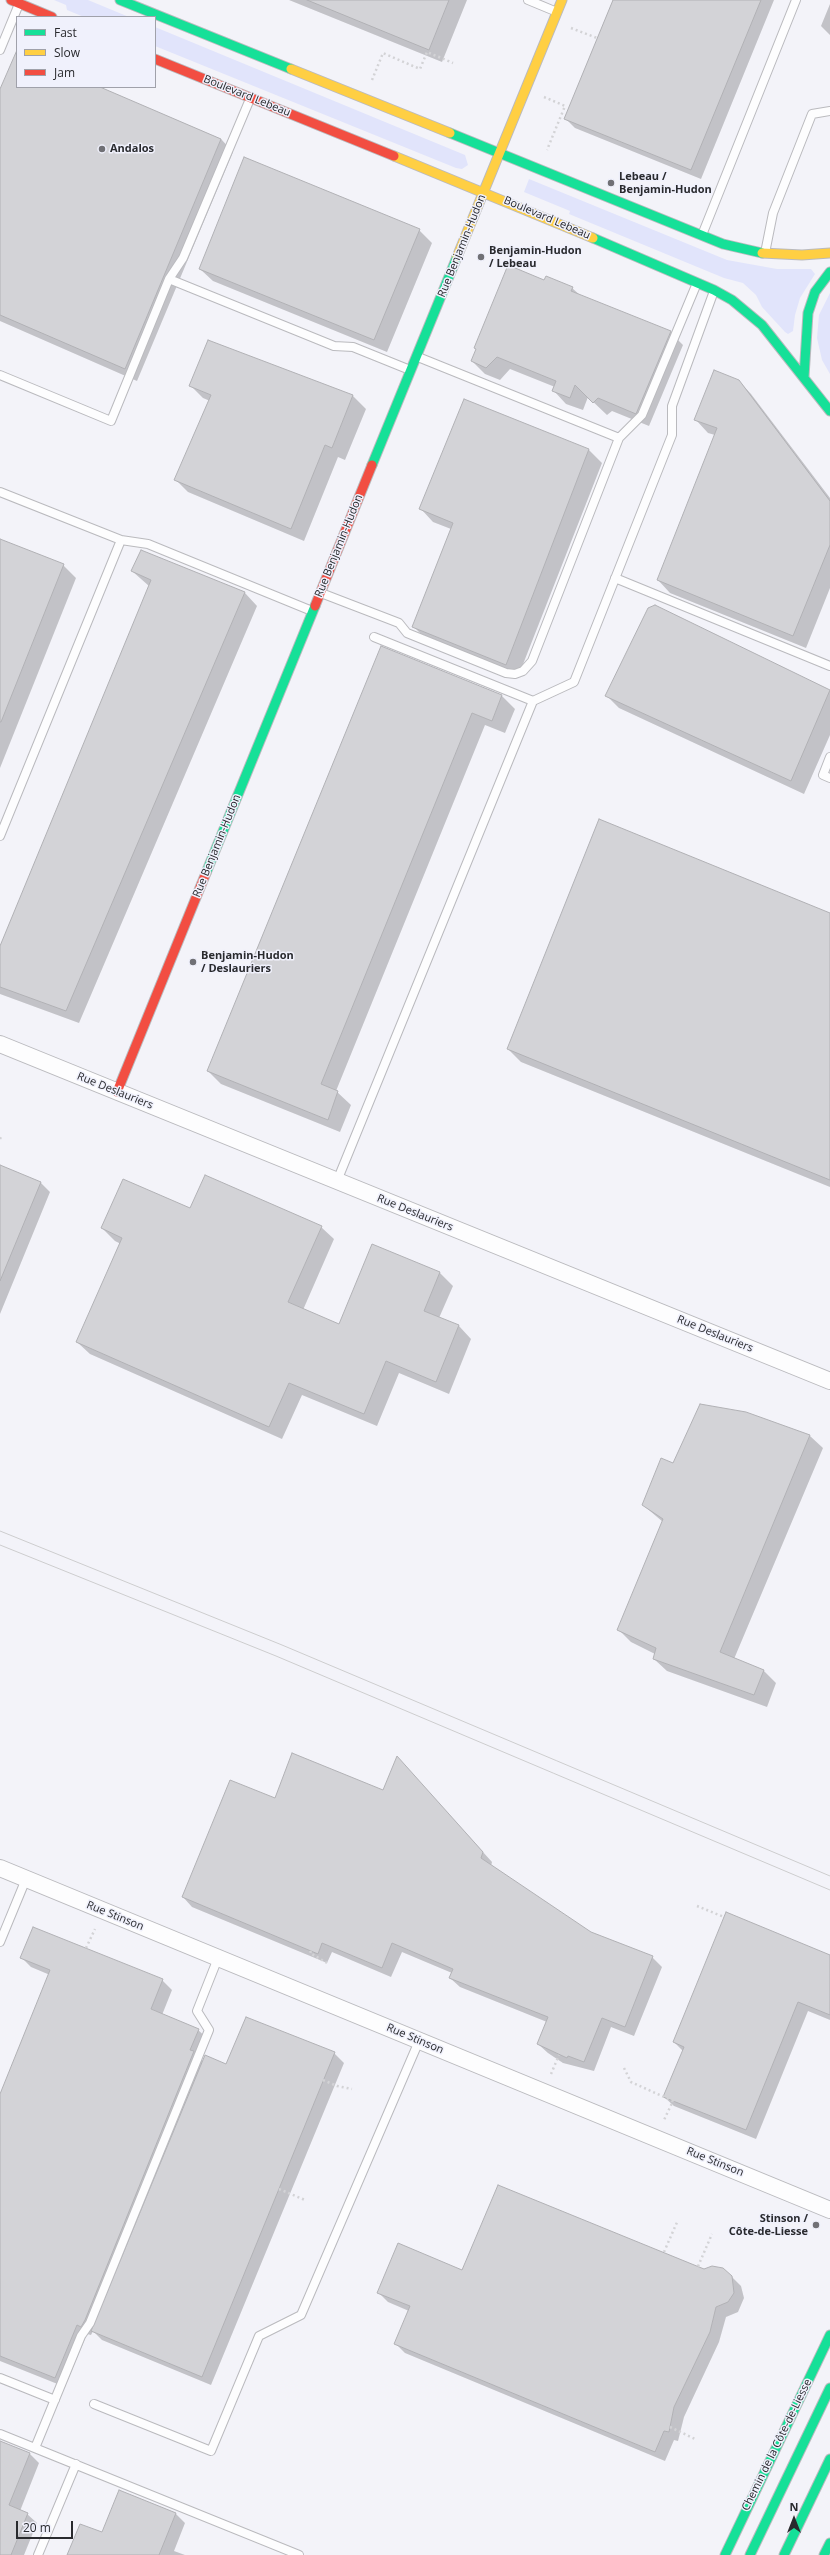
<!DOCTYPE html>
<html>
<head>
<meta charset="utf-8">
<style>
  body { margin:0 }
  #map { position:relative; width:830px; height:2555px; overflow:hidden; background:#f3f3f9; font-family:"Open Sans",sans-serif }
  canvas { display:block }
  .legend { position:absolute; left:16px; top:16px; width:140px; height:72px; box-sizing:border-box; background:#f0f1fc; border:1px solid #a0a1aa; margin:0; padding:5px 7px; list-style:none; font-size:12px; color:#292a2e }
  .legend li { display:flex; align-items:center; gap:8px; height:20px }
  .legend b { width:20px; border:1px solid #a0a1aa }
  .north { position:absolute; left:774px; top:2499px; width:40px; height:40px; -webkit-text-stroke:3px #f0f1fc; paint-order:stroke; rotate:0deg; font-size:11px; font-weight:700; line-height:16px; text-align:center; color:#292a2e }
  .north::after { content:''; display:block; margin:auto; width:14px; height:18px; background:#292a2e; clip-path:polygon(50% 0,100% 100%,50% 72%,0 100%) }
  .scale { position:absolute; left:16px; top:2521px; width:57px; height:18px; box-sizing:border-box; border:2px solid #292a2e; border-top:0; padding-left:5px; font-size:12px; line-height:14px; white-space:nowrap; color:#292a2e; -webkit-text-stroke:3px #f0f1fc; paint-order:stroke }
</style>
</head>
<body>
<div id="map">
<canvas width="830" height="2555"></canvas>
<ul class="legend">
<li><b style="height:5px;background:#16e098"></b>Fast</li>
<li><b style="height:5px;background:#ffcf43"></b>Slow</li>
<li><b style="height:5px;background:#f24e42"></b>Jam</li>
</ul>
<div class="north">N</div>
<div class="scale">20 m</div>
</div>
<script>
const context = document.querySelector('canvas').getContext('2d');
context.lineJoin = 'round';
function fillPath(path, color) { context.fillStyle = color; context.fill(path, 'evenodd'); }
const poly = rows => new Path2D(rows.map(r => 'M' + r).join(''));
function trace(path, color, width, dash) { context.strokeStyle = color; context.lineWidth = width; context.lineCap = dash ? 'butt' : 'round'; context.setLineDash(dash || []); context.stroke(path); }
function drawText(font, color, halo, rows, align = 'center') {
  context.font = font + ' "Open Sans",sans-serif'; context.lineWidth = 3; context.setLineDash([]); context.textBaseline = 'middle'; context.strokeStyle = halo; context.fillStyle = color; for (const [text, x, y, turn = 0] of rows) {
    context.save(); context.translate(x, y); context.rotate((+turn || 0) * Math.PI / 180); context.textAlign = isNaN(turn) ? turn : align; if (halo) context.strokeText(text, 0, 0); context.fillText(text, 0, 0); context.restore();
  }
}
const green = poly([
  [54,0,88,0,129,17,84,17,67,10,66,5],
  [155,27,465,155,468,165,462,169,456,168,155,46],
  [529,179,727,260,777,269,811,269,815,274,800,298,795,315,793,331,788,334,785,332,762,307,756,295,743,283,724,278,569,214,570,211,524,192],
  [830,293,830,374,822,360,817,338,819,315]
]);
const shadow = poly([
  [289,0,467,0,442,62],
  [613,0,774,0,701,179,575,128,565,118],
  [830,4,830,35,821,26],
  [17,53,17,87,97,87,221,139,233,152,137,381,0,321,0,91],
  [419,230,432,243,387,352,213,281,200,269],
  [545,281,572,288,581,296,670,332,683,345,649,426,612,411,607,415,588,397,583,410,566,404,554,391,555,387,510,369,500,380,485,374,472,361],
  [208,341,353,396,366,409,345,460,338,457,304,541,188,492,175,479,210,401,203,398,190,385],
  [738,380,751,394,830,498,830,588,806,648,670,593,658,580,715,435,708,433,696,420],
  [464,400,589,450,602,463,518,677,426,639,413,626,451,529,433,522,421,509],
  [0,540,63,565,76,578,0,768],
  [142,552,245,593,257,606,79,1023,0,994,0,949,149,586,132,571],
  [655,606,830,691,830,735,804,794,619,708,606,695],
  [382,648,502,696,515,709,505,733,485,725,336,1091,351,1105,340,1132,221,1084,208,1071],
  [830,914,830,1187,521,1062,508,1049],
  [0,1166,41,1183,50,1192,0,1314],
  [191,1210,321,1227,334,1239,303,1310,339,1326,373,1246,440,1273,453,1286,439,1318,459,1326,471,1339,449,1394,399,1373,377,1426,302,1395,282,1439,90,1354,77,1342,121,1244,115,1241,102,1228],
  [746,1413,810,1436,823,1448,734,1659,763,1670,776,1683,767,1707,667,1671,654,1659,655,1654,631,1642,618,1629,663,1522,643,1505,674,1464],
  [406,1767,492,1862,491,1866,590,1933,652,1957,662,1967,634,2036,611,2027,594,2071,563,2063,548,2053,538,2044,547,2022,460,1987,450,1978,452,1973,402,1952,391,1977,332,1952,327,1963,192,1907,183,1897,275,1799,384,1792],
  [830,1956,830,2020,808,2011,756,2139,674,2106,664,2097,683,2051,674,2042],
  [21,1957,162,1980,172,1990,162,2015,198,2030,208,2039,200,2058,203,2062,227,2065,334,2053,344,2063,211,2385,102,2340,93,2331,91,2335,87,2334,65,2387,0,2361,0,2097,50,1975,31,1967],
  [703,2270,731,2276,741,2286,744,2298,738,2312,726,2317,719,2342,684,2417,678,2441,674,2440,665,2461,405,2353,395,2343,409,2311,388,2302,378,2292,463,2271],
  [0,2442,30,2454,39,2463,20,2511,27,2514,37,2523,24,2555,0,2555],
  [176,2514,185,2523,174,2551,185,2555,69,2555,102,2534]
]);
const building = poly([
  [307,0,449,0,429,50,307,0],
  [613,0,761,0,691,170,564,119,613,0],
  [17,50,17,87,100,87,221,139,125,369,0,315,0,89,17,50],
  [244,157,420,229,374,340,199,269,244,157],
  [508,265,544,280,546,276,573,287,571,291,671,331,636,414,598,398,593,403,575,385,570,398,552,391,556,381,497,357,486,368,471,361,476,349,474,348,508,265],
  [208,340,353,395,332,448,325,445,291,529,174,480,211,395,189,386,208,340],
  [714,370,739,380,830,501,830,545,793,636,657,580,717,428,694,420,714,370],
  [464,399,589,449,506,665,412,627,453,523,419,509,464,399],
  [0,539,64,564,1,722,0,722,0,539],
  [141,550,245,592,66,1011,0,987,0,946,151,580,131,571,141,550],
  [655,605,830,690,791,781,605,696,648,608,655,605],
  [381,646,502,695,492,721,472,713,321,1084,338,1091,328,1120,207,1071,381,646],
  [599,819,830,913,830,1180,507,1049,599,819],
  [0,1165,41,1182,0,1281,0,1165],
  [205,1175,322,1226,288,1302,339,1324,372,1244,440,1272,424,1311,459,1325,436,1382,386,1361,364,1414,289,1383,269,1427,76,1342,122,1238,101,1228,123,1179,190,1208,205,1175],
  [700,1404,746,1412,810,1435,720,1652,764,1670,754,1695,653,1659,656,1648,617,1630,663,1519,642,1505,661,1458,673,1463,700,1404],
  [292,1753,383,1790,397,1756,483,1852,481,1858,591,1932,653,1956,625,2027,602,2018,584,2062,568,2056,567,2058,537,2044,548,2017,449,1978,453,1969,392,1943,382,1968,322,1943,318,1954,182,1897,230,1780,275,1798,292,1753],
  [726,1912,830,1955,830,2015,798,2002,746,2130,663,2097,684,2047,673,2042,726,1912],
  [33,1927,163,1979,151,2009,199,2029,190,2050,194,2051,85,2320,81,2327,77,2325,55,2378,0,2356,0,2094,50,1970,20,1958,33,1927],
  [246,2017,335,2052,202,2377,91,2331,205,2055,226,2064,246,2017],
  [498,2185,704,2269,712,2266,723,2268,732,2276,734,2293,728,2302,716,2307,710,2332,674,2407,669,2432,664,2431,655,2452,394,2344,410,2306,377,2293,398,2243,462,2270,498,2185],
  [0,2441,30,2453,9,2505,28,2513,11,2555,0,2555,0,2441],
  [119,2490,176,2513,159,2555,67,2555,80,2524,102,2532,119,2490]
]);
const path = poly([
  [571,28,597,38],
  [372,80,383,53,420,69,427,52,453,63],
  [544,97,565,106,547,150],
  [0,1139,2,1135],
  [697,1906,724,1917],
  [86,1948,95,1929],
  [311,1951,310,1953,327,1963],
  [624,2068,631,2082,673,2101,664,2120],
  [551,2074,559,2055],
  [323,2080,337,2086,352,2089],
  [279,2189,305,2200],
  [664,2252,678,2220],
  [696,2271,712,2234],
  [670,2427,695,2439]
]);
const lane = poly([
  [528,0,557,12],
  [0,50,19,4],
  [702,235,796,0],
  [765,253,773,213,812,114,830,111],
  [169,279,334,346,353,347,410,370],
  [0,375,111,421,169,279,183,258,250,99],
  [619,438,642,415,697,283],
  [0,492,121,540,148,544,312,611],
  [615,578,830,666],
  [321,593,399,623,407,633,506,673,515,674,523,671,532,661,619,438,418,357],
  [533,701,574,682,672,435,672,406,714,291],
  [830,757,823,775,830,778],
  [0,836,121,540],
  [337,1181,533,701,374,637],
  [0,1942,26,1879],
  [0,2378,55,2400],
  [94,2404,211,2451,259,2336,301,2315,419,2041],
  [0,2434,299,2555],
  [35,2448,81,2336,90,2323,209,2030,197,2011,218,1958],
  [38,2555,76,2464]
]);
const street = poly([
  [0,1044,830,1381],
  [0,1868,830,2210]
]);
const fast = poly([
  [120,0,291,69],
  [450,133,723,244,762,253],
  [593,238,714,290,732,300,762,325,830,411],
  [804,377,808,313,815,292,830,272],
  [372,465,457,257],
  [206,873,315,606],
  [725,2555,830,2335],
  [750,2555,830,2388],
  [784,2555,830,2459],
  [824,2555,830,2543]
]);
const slow = poly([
  [291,69,450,133],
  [394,156,593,238],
  [762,253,802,255,830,253],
  [457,257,562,0]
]);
const jam = poly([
  [11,0,52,17],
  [155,59,394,156],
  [315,606,372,465],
  [117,1092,206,873]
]);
const tram = poly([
  [0,1531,282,1645,830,1876],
  [0,1545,276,1656,830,1890]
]);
const markers = [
  [102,149,4,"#707075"],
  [611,183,4,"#707075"],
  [481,257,4,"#707075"],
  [193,962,4,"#707075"],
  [816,2225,4,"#707075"]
];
const streetNames = [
  ["Boulevard Lebeau",247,96,22],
  ["Boulevard Lebeau",547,218,23],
  ["Rue Benjamin-Hudon",462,246,-68],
  ["Rue Benjamin-Hudon",339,546,-68],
  ["Rue Benjamin-Hudon",217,846,-68],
  ["Rue Deslauriers",115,1091,22],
  ["Rue Deslauriers",415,1213,22],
  ["Rue Deslauriers",715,1334,22],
  ["Rue Stinson",115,1916,22],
  ["Rue Stinson",415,2039,23],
  ["Rue Stinson",715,2162,22],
  ["Chemin de la Côte-de-Liesse",777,2445,-64]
];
const poiNames = [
  ["Andalos",110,149],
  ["Lebeau /",619,177],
  ["Benjamin-Hudon",619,190],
  ["Benjamin-Hudon",489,251],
  ["/ Lebeau",489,264],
  ["Benjamin-Hudon",201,956],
  ["/ Deslauriers",201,969],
  ["Stinson /",808,2219,"right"],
  ["Côte-de-Liesse",808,2232,"right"]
];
fillPath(green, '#e1e4fb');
fillPath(shadow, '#0003');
fillPath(building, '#d3d3d7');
trace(building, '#b1b1b5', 1);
trace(lane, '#bababe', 10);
trace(street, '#bababe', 18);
trace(fast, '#bababe', 11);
trace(slow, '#bababe', 11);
trace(jam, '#bababe', 11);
trace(path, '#d3d3d6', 2.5, [2, 3]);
trace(lane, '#fdfdfe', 8);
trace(street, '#fdfdfe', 16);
trace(fast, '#16e098', 9);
trace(slow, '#ffcf43', 9);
trace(jam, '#f24e42', 9);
trace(tram, '#cdcdce', 1);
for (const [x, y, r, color] of markers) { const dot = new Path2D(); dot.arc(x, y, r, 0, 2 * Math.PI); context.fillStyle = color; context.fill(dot); trace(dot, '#f0f1fc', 1.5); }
drawText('11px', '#292a2e', '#f0f1fc', streetNames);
drawText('bold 11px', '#292a2e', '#f0f1fc', poiNames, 'left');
</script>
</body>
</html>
